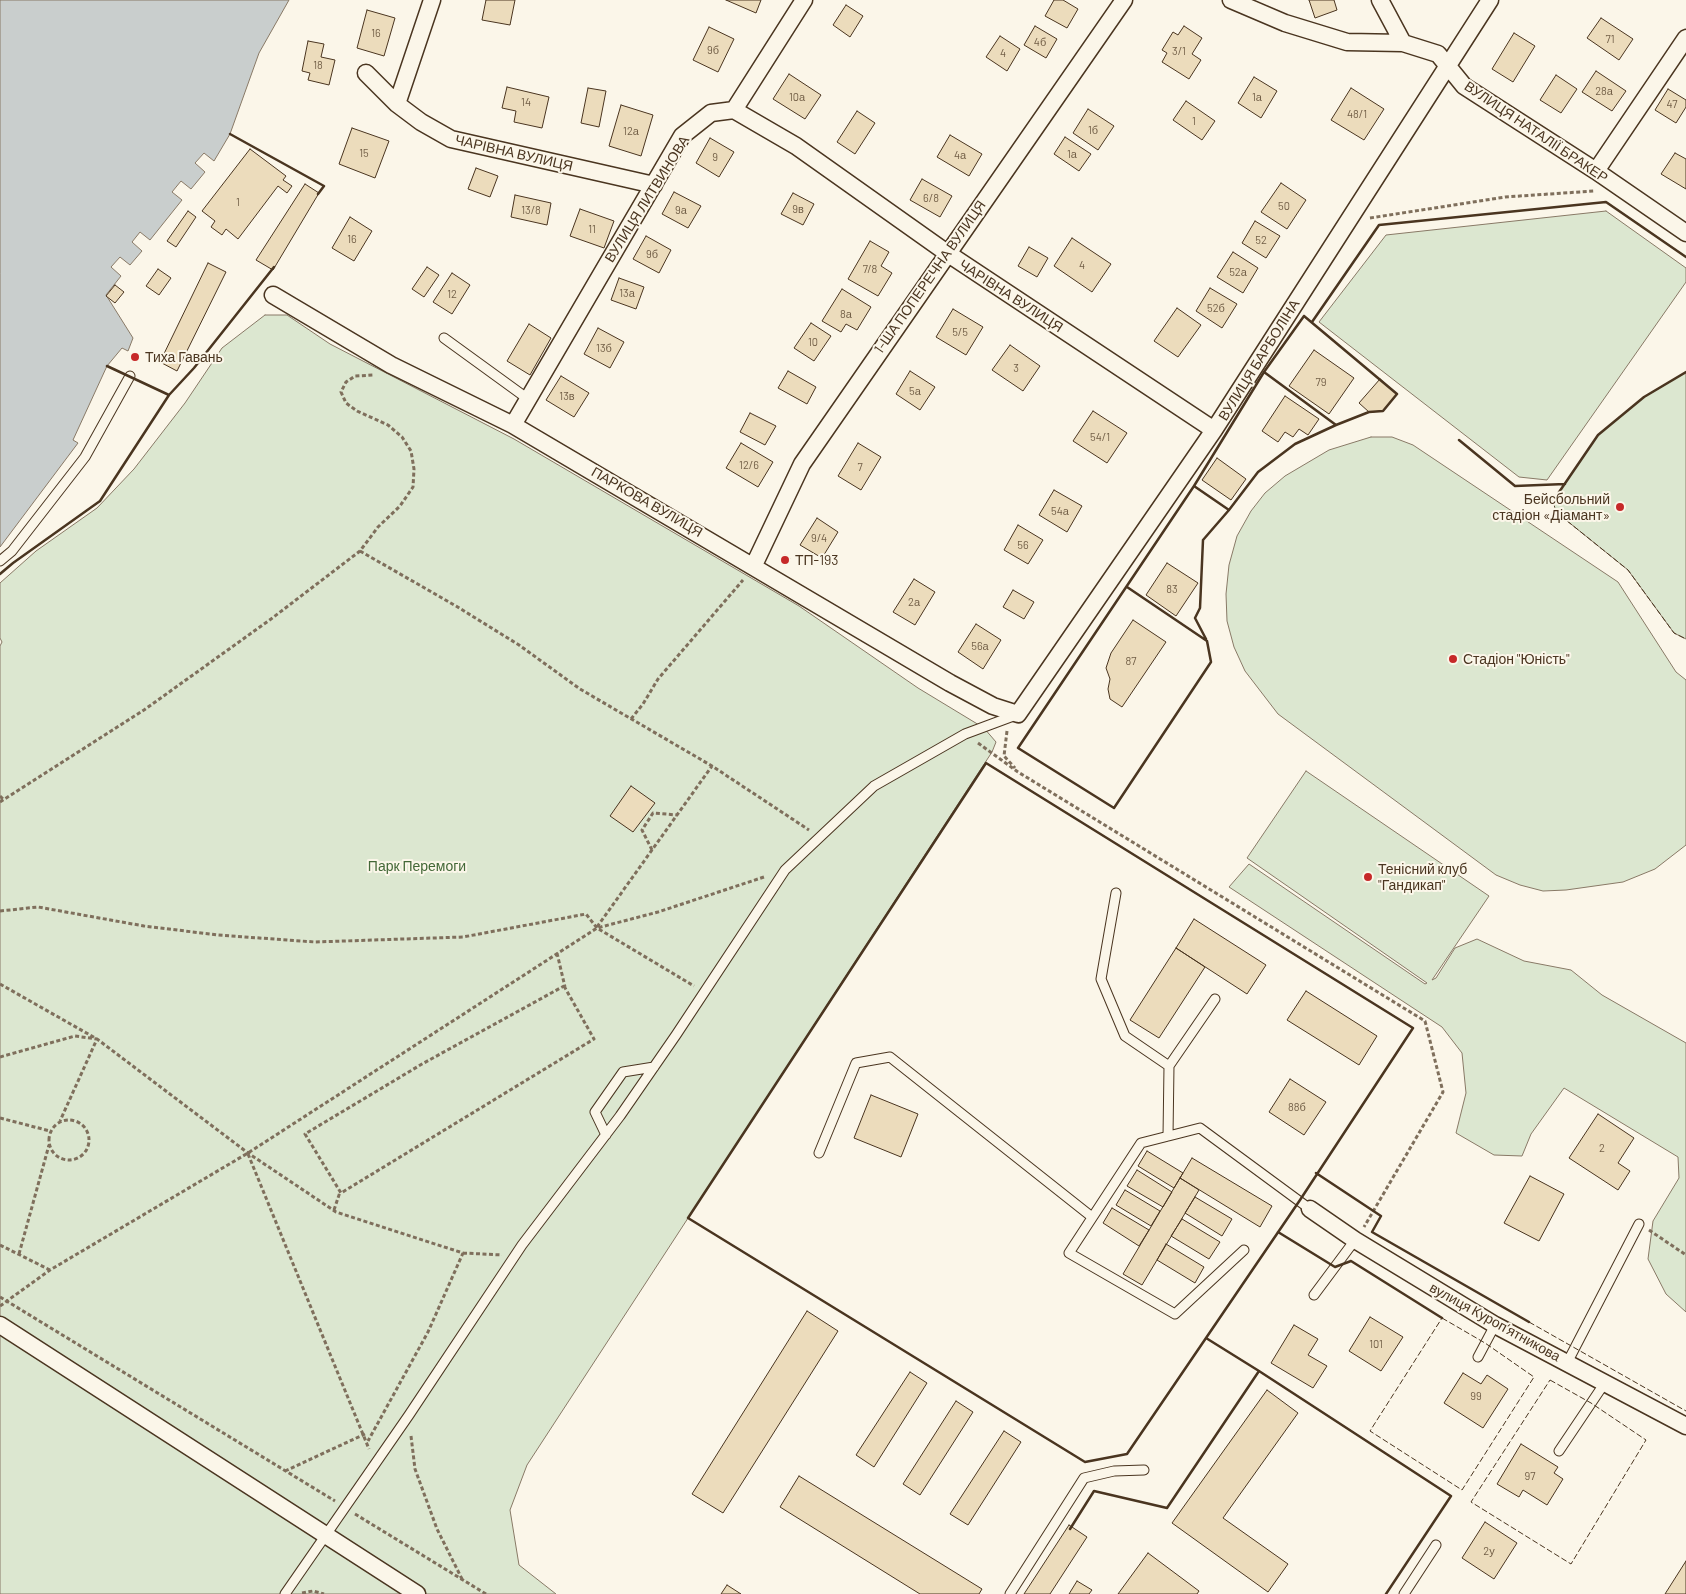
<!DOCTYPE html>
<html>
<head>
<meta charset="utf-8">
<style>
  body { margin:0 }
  canvas { display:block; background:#fbf6e9 }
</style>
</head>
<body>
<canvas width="1686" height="1594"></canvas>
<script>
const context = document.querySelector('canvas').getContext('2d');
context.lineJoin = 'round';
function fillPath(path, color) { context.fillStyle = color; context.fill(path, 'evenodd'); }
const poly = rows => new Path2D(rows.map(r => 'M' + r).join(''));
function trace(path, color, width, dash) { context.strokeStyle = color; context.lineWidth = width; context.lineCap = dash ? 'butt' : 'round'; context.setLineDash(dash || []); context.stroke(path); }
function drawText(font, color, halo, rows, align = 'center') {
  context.font = font + ' Barlow,sans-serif'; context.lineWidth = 4; context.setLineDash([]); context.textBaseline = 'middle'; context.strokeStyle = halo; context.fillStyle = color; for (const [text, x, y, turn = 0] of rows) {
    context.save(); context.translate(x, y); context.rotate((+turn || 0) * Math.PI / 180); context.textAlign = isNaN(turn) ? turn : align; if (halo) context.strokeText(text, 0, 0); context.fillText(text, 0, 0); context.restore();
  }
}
const green = poly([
  [1606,211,1686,268,1686,282,1547,480,1519,477,1319,322,1386,235,1606,211],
  [265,315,287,315,330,344,514,439,799,606,918,688,984,728,996,742,992,752,527,1465,510,1510,519,1565,556,1594,0,1594,0,646,2,642,0,638,0,583,36,551,97,508,134,469,185,403,222,348,265,315],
  [1686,372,1686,639,1674,633,1628,570,1556,512,1553,501,1598,435,1644,397,1686,372],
  [1371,437,1392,437,1413,445,1618,582,1676,672,1686,680,1686,845,1655,869,1623,882,1566,890,1543,891,1520,885,1496,875,1278,714,1245,671,1234,647,1227,621,1226,594,1229,565,1237,536,1251,511,1265,493,1285,476,1329,450,1371,437],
  [1306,771,1489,896,1432,980,1436,978,1455,948,1477,939,1524,961,1571,970,1602,995,1686,1043,1686,1312,1666,1294,1648,1259,1653,1221,1679,1178,1678,1157,1564,1088,1531,1134,1522,1156,1494,1155,1456,1133,1466,1093,1462,1053,1442,1027,1229,887,1249,864,1425,984,1427,983,1247,858,1306,771]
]);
const water = poly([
  [0,0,289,0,259,53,230,134,214,161,204,153,195,163,205,172,191,189,181,181,172,192,182,200,150,240,140,232,132,242,142,251,130,265,120,257,111,267,121,276,106,295,133,338,128,351,122,348,107,366,73,440,78,443,0,547,0,0]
]);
const building = poly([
  [486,0,515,0,510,25,482,20,486,0],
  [726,0,761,0,756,13,726,0],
  [1054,0,1063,0,1078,9,1067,28,1045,16,1054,0],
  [1309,0,1334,0,1337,10,1315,18,1309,0],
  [846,5,863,16,850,37,833,25,846,5],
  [367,10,395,18,384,56,357,48,367,10],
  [1601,18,1633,39,1619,60,1587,38,1601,18],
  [1035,26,1057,39,1046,58,1024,45,1035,26],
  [1184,26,1202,38,1192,54,1201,60,1189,79,1162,62,1167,53,1162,50,1173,32,1178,35,1184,26],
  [709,27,734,39,718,72,693,60,709,27],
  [1514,33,1535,46,1513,82,1492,69,1514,33],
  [1000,36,1020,49,1007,71,986,57,1000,36],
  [308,41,324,44,321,57,335,60,329,85,308,80,310,73,302,71,308,41],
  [1596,71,1626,91,1612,111,1582,92,1596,71],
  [789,74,821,95,805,119,773,99,789,74],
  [1556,75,1577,89,1561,113,1540,100,1556,75],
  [1254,77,1277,91,1261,118,1238,103,1254,77],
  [507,87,549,97,542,128,514,122,516,111,502,108,507,87],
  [588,88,606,91,599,127,581,123,588,88],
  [1351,88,1384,109,1364,140,1331,120,1351,88],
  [1668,89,1686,100,1686,107,1676,123,1655,110,1668,89],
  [1186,101,1215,121,1202,140,1173,120,1186,101],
  [621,105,653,115,641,156,609,146,621,105],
  [1088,109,1114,126,1098,150,1073,133,1088,109],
  [857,111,875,123,855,154,837,142,857,111],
  [352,128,389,141,375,178,339,164,352,128],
  [950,135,982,154,969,176,937,157,950,135],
  [1065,137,1091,154,1079,171,1054,154,1065,137],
  [710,138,734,152,719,177,696,163,710,138],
  [250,149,286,176,283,180,292,186,287,193,278,186,238,239,226,229,222,235,211,227,215,221,202,211,250,149],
  [1675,153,1686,159,1686,189,1661,174,1675,153],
  [476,168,498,176,490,197,468,189,476,168],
  [922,179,952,196,940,217,910,200,922,179],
  [1281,183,1306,200,1287,229,1261,212,1281,183],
  [305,184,319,193,273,270,256,260,305,184],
  [674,192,701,206,688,228,662,214,674,192],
  [793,193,814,204,803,225,781,214,793,193],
  [515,195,551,203,547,225,511,217,515,195],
  [580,209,614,221,604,248,570,236,580,209],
  [188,211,196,217,176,247,167,241,188,211],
  [350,217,372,231,354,261,332,248,350,217],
  [1255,221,1280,236,1266,258,1242,243,1255,221],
  [646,236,671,250,659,273,633,259,646,236],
  [1072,238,1111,264,1092,292,1054,266,1072,238],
  [870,241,889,252,881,266,892,273,878,296,848,279,870,241],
  [1029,247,1048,258,1037,277,1018,266,1029,247],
  [1233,252,1258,268,1243,293,1217,277,1233,252],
  [208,263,226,272,177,371,160,362,208,263],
  [427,267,439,275,424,297,412,289,427,267],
  [158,269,171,278,159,295,146,286,158,269],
  [452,273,470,285,452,314,433,302,452,273],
  [619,278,644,287,636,309,611,300,619,278],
  [115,285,124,292,115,303,106,296,115,285],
  [1210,288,1237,304,1222,328,1196,311,1210,288],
  [842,289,871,307,857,330,846,324,841,332,822,321,842,289],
  [1177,308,1201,325,1178,357,1154,341,1177,308],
  [953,309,983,327,966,355,936,337,953,309],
  [811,323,831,336,814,361,794,348,811,323],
  [529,324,551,338,530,375,507,361,529,324],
  [598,328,624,342,610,368,584,354,598,328],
  [1010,345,1040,366,1023,391,992,370,1010,345],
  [1314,350,1354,378,1329,414,1289,386,1314,350],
  [788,371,816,387,807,404,778,388,788,371],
  [910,371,935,387,920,410,896,394,910,371],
  [561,376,589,393,574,417,546,400,561,376],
  [1380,379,1397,394,1383,411,1369,412,1359,403,1380,379],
  [1285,396,1319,419,1308,435,1299,429,1293,437,1285,432,1278,442,1262,431,1285,396],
  [1093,411,1127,433,1107,463,1073,441,1093,411],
  [750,413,776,426,765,445,740,432,750,413],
  [741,443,773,462,758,487,726,468,741,443],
  [858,443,881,457,861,490,838,476,858,443],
  [1217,458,1246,479,1231,500,1202,480,1217,458],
  [1054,490,1082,506,1067,532,1039,515,1054,490],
  [817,518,838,532,822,558,800,545,817,518],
  [1018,525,1043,540,1028,564,1004,550,1018,525],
  [785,555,790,558,786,565,781,562,785,555],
  [1167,563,1198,583,1176,616,1146,595,1167,563],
  [914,579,935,592,915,625,893,612,914,579],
  [1013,590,1034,602,1024,619,1003,607,1013,590],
  [1133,620,1166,642,1122,707,1110,699,1108,689,1110,679,1106,668,1111,653,1133,620],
  [976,624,1001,640,983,669,958,652,976,624],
  [631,786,655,803,633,832,610,816,631,786],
  [1194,919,1266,965,1247,994,1176,948,1194,919],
  [1176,948,1205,967,1159,1038,1130,1020,1176,948],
  [1306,991,1377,1036,1359,1065,1287,1020,1306,991],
  [1290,1079,1326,1102,1304,1135,1269,1112,1290,1079],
  [871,1095,918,1114,901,1157,854,1138,871,1095],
  [1598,1114,1634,1138,1618,1163,1630,1171,1618,1190,1569,1158,1598,1114],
  [1147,1151,1183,1173,1174,1188,1138,1166,1147,1151],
  [1192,1158,1272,1206,1260,1227,1180,1178,1192,1158],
  [1137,1170,1172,1192,1163,1207,1127,1186,1137,1170],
  [1530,1176,1564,1194,1539,1241,1504,1223,1530,1176],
  [1180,1178,1199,1190,1142,1285,1123,1274,1180,1178],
  [1125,1190,1160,1211,1151,1226,1116,1205,1125,1190],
  [1195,1197,1232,1219,1222,1236,1185,1213,1195,1197],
  [1112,1208,1149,1230,1139,1246,1103,1223,1112,1208],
  [1182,1219,1220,1242,1209,1259,1171,1236,1182,1219],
  [1166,1244,1204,1267,1195,1283,1157,1260,1166,1244],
  [807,1311,838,1331,723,1513,692,1494,807,1311],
  [1370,1317,1403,1337,1381,1371,1349,1351,1370,1317],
  [1294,1325,1318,1339,1308,1355,1327,1366,1313,1388,1271,1363,1294,1325],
  [910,1372,927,1383,874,1467,856,1455,910,1372],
  [1463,1373,1481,1384,1487,1375,1508,1389,1483,1428,1444,1403,1463,1373],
  [1267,1390,1298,1413,1223,1518,1288,1564,1268,1592,1172,1523,1267,1390],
  [956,1401,973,1412,920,1495,903,1484,956,1401],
  [1004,1431,1021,1442,968,1525,950,1514,1004,1431],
  [1521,1444,1558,1467,1554,1473,1563,1479,1547,1505,1523,1490,1519,1497,1497,1484,1521,1444],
  [799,1476,982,1589,979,1594,920,1594,780,1507,799,1476],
  [1485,1522,1517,1543,1494,1579,1462,1558,1485,1522],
  [1069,1525,1087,1537,1050,1594,1024,1594,1069,1525],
  [1148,1553,1199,1591,1197,1594,1118,1594,1148,1553],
  [1686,1561,1686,1594,1665,1594,1686,1561],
  [1077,1581,1092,1590,1089,1594,1069,1594,1077,1581],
  [727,1585,741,1594,721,1594,727,1585]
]);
const path = poly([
  [1370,218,1505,197,1594,191],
  [360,551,456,606,519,645,580,689,712,766,809,830],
  [631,719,643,704,658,679,743,580],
  [1007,731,1004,756,1015,768],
  [978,743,1018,772,1425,1021,1443,1092,1364,1227],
  [0,796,4,800],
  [0,802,144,710,271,619,360,551,378,527,400,506,413,487,414,469,411,451,402,437,388,425,357,411,346,403,341,392,346,382,355,376,374,375],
  [652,850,642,830,653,813,677,815],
  [0,911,38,907,144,926,218,935,315,942,463,937,586,914,597,928,694,986],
  [597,927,712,766],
  [557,953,565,987],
  [0,984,97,1039,248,1153,336,1212,463,1253,428,1332,368,1441],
  [564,986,594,1039,341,1193,305,1134,422,1064,564,986],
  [0,1057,75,1036,97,1039,60,1121],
  [0,1118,50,1131],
  '49 1140a20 20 0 1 1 40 0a20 20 0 1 1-40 0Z',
  [248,1154,369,1449],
  [334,1210,340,1192],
  [1649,1230,1686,1255],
  [0,1245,50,1270],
  [463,1253,502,1255],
  [19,1254,49,1145],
  [0,1297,335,1501],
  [0,1306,50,1270,248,1153,597,928,658,912,764,877],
  [411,1436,415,1469,437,1529,462,1579],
  [285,1471,365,1434],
  [355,1514,486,1594],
  [302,1593,313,1591,324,1594]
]);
const lane = poly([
  [444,338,528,399],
  [0,561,12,551,85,457,130,376],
  [1116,893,1101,979,1125,1036,1169,1066],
  [606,1135,595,1112,623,1072,654,1067],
  [1168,1136,1169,1066,1215,999],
  [819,1153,856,1063,890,1057,1092,1217],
  [1244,1250,1175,1314,1069,1253,1141,1143,1200,1128,1310,1209],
  [1314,1295,1355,1240],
  [1478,1357,1495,1325],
  [1567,1363,1639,1224],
  [1559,1451,1604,1384],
  [285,1594,409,1415,522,1245,620,1116,676,1035,785,870,874,786,965,734,1016,715],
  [1010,1594,1084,1478,1114,1471,1144,1470],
  [1404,1594,1436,1545]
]);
const street = poly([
  [1231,0,1285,23,1347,42,1403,43],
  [1380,0,1403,43,1438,54,1464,86,1596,171,1686,233],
  [366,73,397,104,421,122,451,139,654,185],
  [397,104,432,0],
  [734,110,796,146,947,253,1214,430],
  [1596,171,1686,38],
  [273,295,391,365,513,425,950,683,993,706,1018,714,1214,430,1490,0],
  [513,425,682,136,711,113,734,110,804,0],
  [754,565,802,464,1124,0],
  [1310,1209,1355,1240,1495,1325,1686,1426],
  [0,1325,417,1594]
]);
const fence = poly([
  [1553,501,1556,512,1628,570,1674,633,1686,639],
  [1442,1318,1485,1343,1534,1377,1462,1490,1370,1431,1442,1318],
  [1529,1322,1686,1411],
  [1550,1380,1591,1403,1646,1440,1571,1564,1471,1502,1550,1380]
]);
const wall = poly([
  [230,134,324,186,318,194],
  [1304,316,1397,394,1383,411,1369,412,1336,425,1264,372,1304,316],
  [1312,322,1379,225,1606,202,1686,257],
  [107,366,169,395],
  [1264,372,1194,486,1229,510,1258,472,1295,444,1336,425],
  [1459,440,1515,486,1565,484],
  [1553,501,1598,435,1644,397,1686,372],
  [0,574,13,563,100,501,169,395,194,368,274,267],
  [1127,587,1207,641,1211,662,1114,808,1018,748,1194,486],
  [1206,639,1195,618,1200,608,1203,540,1229,510],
  [986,763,1413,1028,1300,1200,1127,1454,1085,1462,688,1218,986,763],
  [1316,1173,1381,1216,1372,1232,1529,1322],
  [1278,1232,1335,1267,1351,1261,1442,1318],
  [1206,1338,1259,1371],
  [1070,1529,1094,1491,1167,1508,1259,1371,1451,1496,1386,1594]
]);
const markers = [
  [135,357,5,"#c62828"],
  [1620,507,5,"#c62828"],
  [785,560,5,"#c62828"],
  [1453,659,5,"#c62828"],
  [1368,877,5,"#c62828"]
];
const numberNames = [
  ["16",376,33],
  ["71",1610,39],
  ["4б",1040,42],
  ["9б",713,50],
  ["3/1",1179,51],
  ["4",1003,53],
  ["18",318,65],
  ["28а",1604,91],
  ["10а",797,97],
  ["1а",1257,97],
  ["14",526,102],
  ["47",1672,104],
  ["48/1",1357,114],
  ["1",1194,121],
  ["1б",1093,130],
  ["12а",631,131],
  ["15",364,153],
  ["1а",1072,154],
  ["4а",960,155],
  ["9",715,157],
  ["6/8",931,198],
  ["1",238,202],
  ["50",1284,206],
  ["9в",798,209],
  ["13/8",531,210],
  ["9а",681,210],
  ["11",592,229],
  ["16",352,239],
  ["52",1261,240],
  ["9б",652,254],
  ["4",1082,265],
  ["7/8",870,269],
  ["52а",1238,272],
  ["13а",627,293],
  ["12",452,294],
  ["52б",1216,308],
  ["8а",846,314],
  ["5/5",960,332],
  ["10",813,342],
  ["13б",604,348],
  ["3",1016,368],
  ["79",1321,382],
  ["5а",915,391],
  ["13в",567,396],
  ["54/1",1100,437],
  ["12/6",749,465],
  ["7",860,467],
  ["54а",1060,511],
  ["9/4",819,538],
  ["56",1023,545],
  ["83",1172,589],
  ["2а",914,602],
  ["56а",980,646],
  ["87",1131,661],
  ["88б",1297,1107],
  ["2",1602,1148],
  ["101",1376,1344],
  ["99",1476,1396],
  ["97",1530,1476],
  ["2у",1489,1551]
];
const streetNames = [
  ["ВУЛИЦЯ НАТАЛІЇ БРАКЕР",1536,132,34],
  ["ЧАРІВНА ВУЛИЦЯ",514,153,13],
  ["ВУЛИЦЯ ЛИТВИНОВА",647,199,-58],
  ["1-ША ПОПЕРЕЧНА ВУЛИЦЯ",930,277,-55],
  ["ЧАРІВНА ВУЛИЦЯ",1011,296,33],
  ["ВУЛИЦЯ БАРБОЛІНА",1259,360,-58],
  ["ПАРКОВА ВУЛИЦЯ",647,502,30],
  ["вулиця Куропʼятникова",1495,1322,29]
];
const poiNames = [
  ["Тиха Гавань",145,357],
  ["Бейсбольний",1610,499,"right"],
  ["стадіон «Діамант»",1610,515,"right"],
  ["ТП-193",795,560],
  ["Стадіон \"Юність\"",1463,659],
  ["Тенісний клуб",1378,869],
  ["\"Гандикап\"",1378,885]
];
const parkNames = [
  ["Парк Перемоги",417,866]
];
fillPath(green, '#dce7d0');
trace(green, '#887966', 1);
fillPath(water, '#c9cecd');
trace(water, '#887966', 1);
fillPath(building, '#ecdcbc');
trace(building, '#4a3520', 1);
trace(lane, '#4a3520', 11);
trace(street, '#4a3520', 19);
trace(path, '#7f6f5c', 3, [4, 2.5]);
trace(lane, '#fbf6e9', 9);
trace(street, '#fbf6e9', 16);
trace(fence, '#4a3520', 1, [6, 2.5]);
trace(wall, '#4a3520', 2.5);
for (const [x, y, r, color] of markers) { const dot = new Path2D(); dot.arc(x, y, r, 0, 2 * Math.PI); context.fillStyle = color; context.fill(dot); trace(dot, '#fbf6e9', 2); }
drawText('11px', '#725f47', null, numberNames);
drawText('14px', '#4a3520', '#fbf6e9', streetNames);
drawText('14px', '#4a3520', '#fbf6e9', poiNames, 'left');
drawText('14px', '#436837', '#fbf6e9', parkNames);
</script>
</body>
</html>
